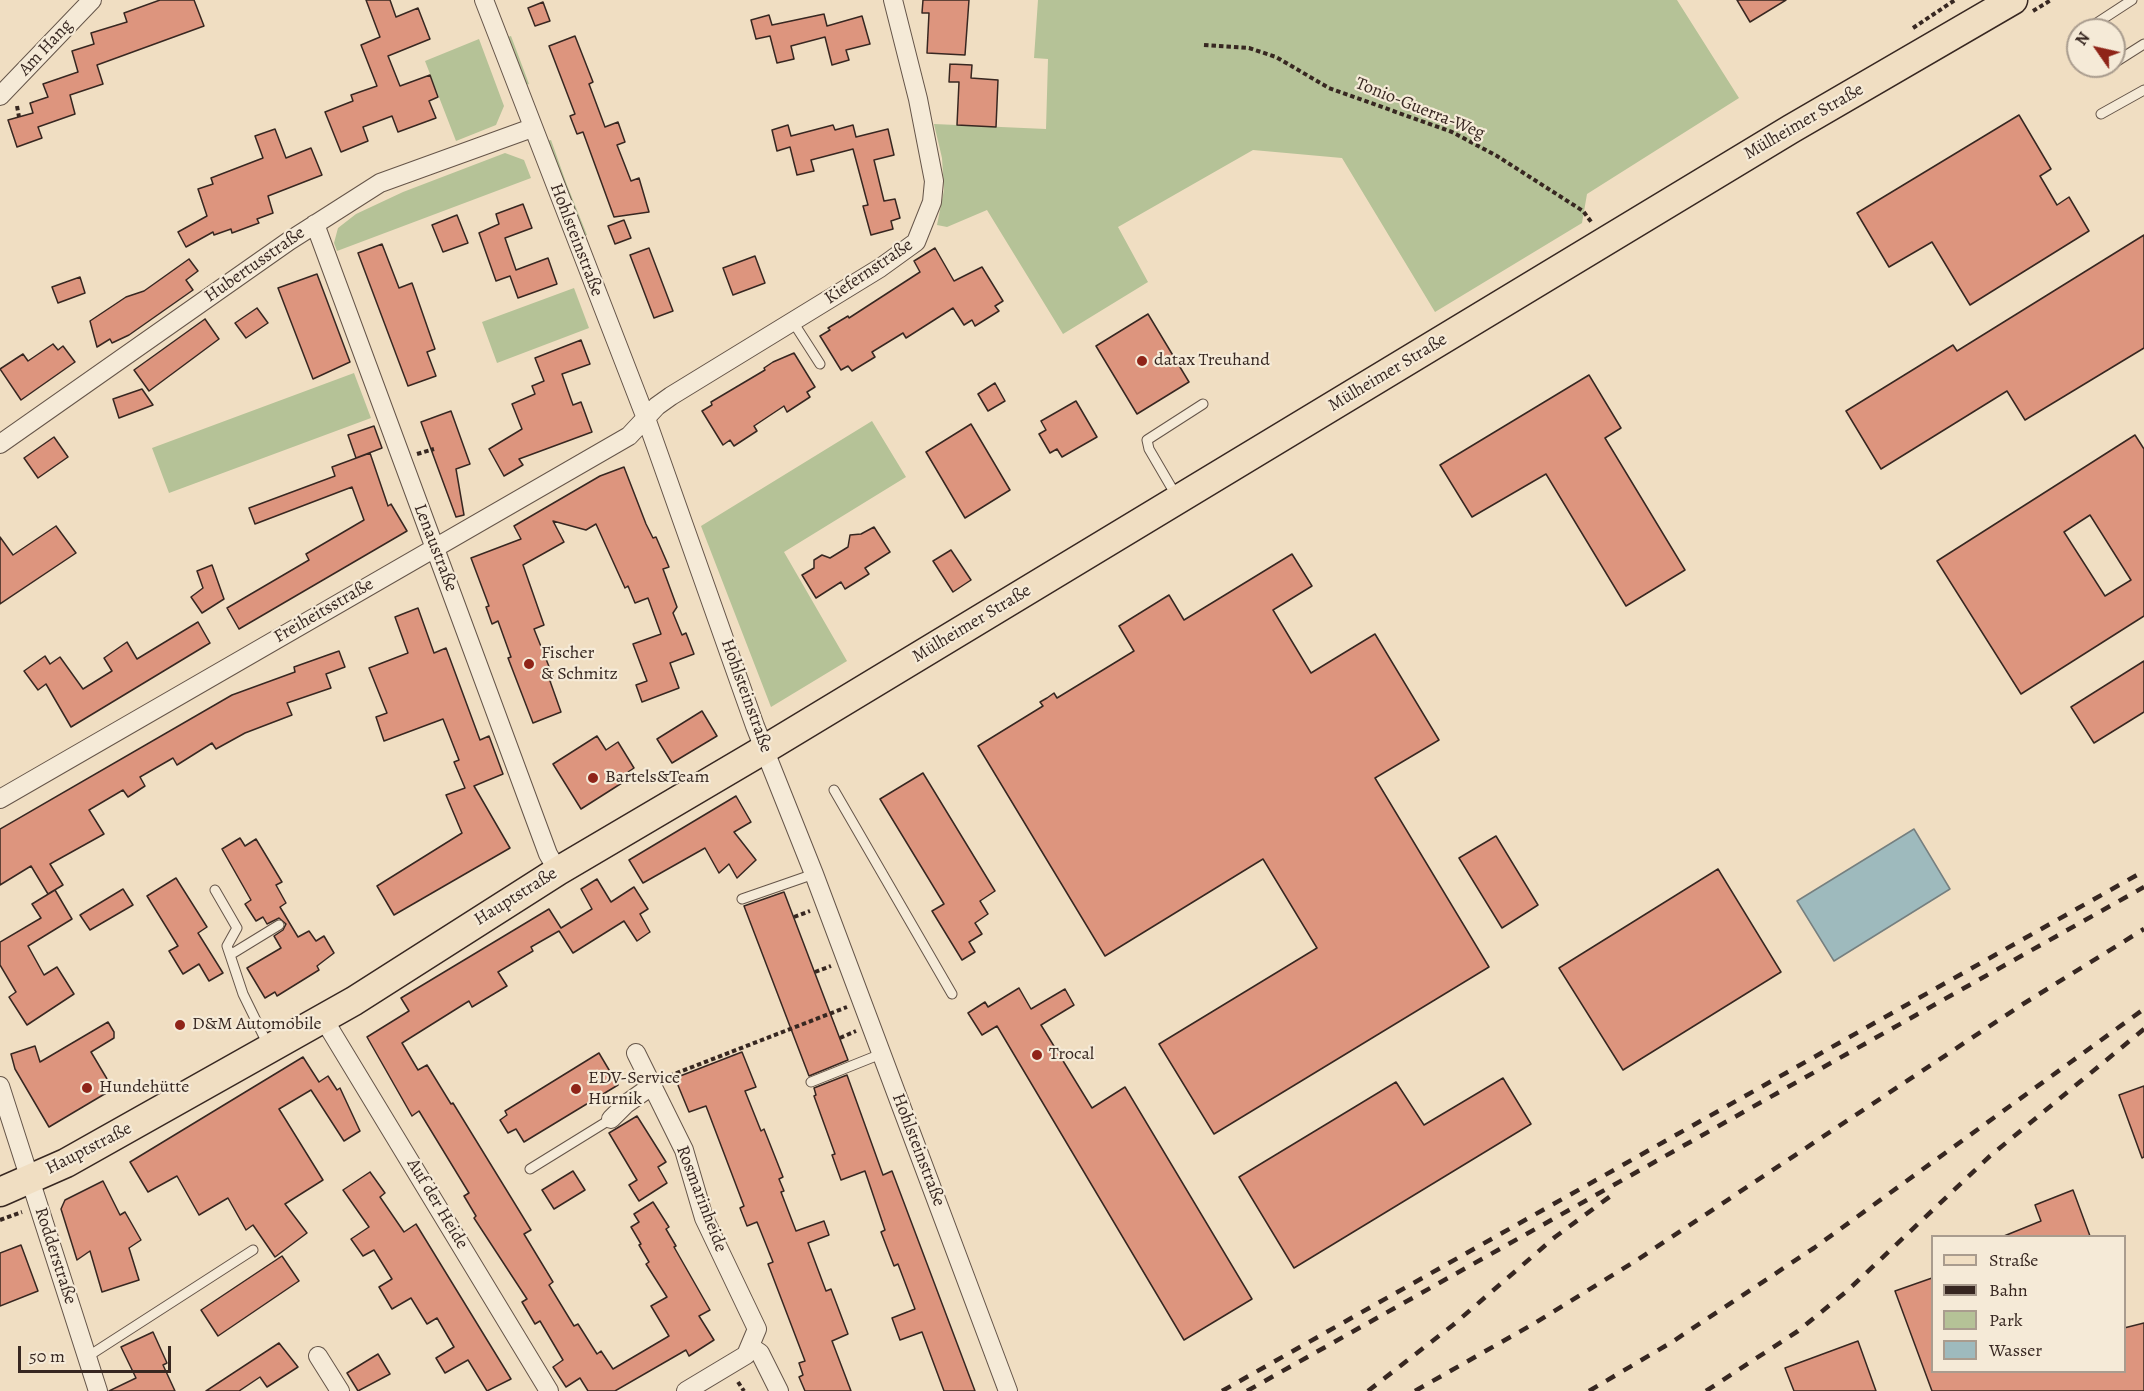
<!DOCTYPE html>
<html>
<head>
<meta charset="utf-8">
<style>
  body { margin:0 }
  #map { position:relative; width:2144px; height:1391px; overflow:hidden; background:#f0dec2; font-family:Alegreya,serif }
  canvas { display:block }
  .legend { position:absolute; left:1931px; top:1235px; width:195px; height:138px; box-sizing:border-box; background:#f5ead7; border:2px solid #a99c8e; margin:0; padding:8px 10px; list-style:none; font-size:18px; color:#372721 }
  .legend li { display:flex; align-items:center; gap:12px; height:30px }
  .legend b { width:30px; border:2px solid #a99c8e }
  .north { position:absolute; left:2066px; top:18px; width:60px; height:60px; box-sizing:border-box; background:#f5ead7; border:2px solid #a99c8e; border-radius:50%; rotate:304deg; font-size:16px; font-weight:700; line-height:24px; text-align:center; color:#372721 }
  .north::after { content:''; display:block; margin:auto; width:21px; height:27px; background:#8f2418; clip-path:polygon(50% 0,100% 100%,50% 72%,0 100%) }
  .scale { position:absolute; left:18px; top:1346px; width:153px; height:27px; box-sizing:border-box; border:3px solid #372721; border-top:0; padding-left:8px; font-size:18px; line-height:21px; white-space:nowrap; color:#372721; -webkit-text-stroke:4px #f5ead7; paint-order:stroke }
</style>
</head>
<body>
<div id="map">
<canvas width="2144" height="1391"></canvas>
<ul class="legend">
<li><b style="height:8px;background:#f0dec2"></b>Straße</li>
<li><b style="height:8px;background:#372721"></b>Bahn</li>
<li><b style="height:16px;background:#b5c297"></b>Park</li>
<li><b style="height:16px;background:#9ebabd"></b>Wasser</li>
</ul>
<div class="north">N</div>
<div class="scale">50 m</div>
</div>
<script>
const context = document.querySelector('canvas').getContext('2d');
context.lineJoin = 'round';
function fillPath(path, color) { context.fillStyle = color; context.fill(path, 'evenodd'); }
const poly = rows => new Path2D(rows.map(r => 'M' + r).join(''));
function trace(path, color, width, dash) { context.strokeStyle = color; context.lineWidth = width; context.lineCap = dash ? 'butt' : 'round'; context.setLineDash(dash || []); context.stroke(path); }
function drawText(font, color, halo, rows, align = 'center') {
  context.font = font + ' Alegreya,serif'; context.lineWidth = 4.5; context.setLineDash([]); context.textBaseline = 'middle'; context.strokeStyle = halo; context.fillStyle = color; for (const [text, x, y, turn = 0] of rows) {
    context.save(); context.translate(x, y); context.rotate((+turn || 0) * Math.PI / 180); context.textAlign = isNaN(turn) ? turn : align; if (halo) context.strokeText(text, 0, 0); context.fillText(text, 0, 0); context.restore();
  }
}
const green = poly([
  [1038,0,1677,0,1739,98,1587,194,1582,223,1435,312,1342,158,1253,150,1118,227,1148,282,1063,334,987,210,947,227,937,225,944,190,942,158,934,124,1046,129,1048,59,1034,58],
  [511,36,529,84,522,86,504,38],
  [479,39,504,106,496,125,456,141,425,61],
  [551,140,567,185,587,235,580,237,544,142],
  [505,153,524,160,531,178,337,251,334,243,338,228,356,214,403,192],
  [574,288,589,328,497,363,482,322],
  [354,373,371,418,169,493,152,448],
  [872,421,906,477,784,552,847,661,771,707,701,526]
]);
const water = poly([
  [1914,829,1950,889,1834,961,1797,901,1914,829]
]);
const building = poly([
  [160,0,194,0,204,26,97,65,103,84,70,95,75,114,38,127,42,138,17,147,8,120,33,113,30,103,48,97,43,84,78,72,72,51,94,44,91,33,127,22,124,13,160,0],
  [366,0,390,0,396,17,418,8,430,39,388,56,400,86,430,75,438,97,429,101,436,118,398,132,392,116,363,127,368,141,341,152,325,112,353,101,351,95,377,86,361,45,380,37,366,0],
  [923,0,969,0,965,55,927,53,929,13,922,13,923,0],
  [1737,0,1786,0,1750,22,1737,0],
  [543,2,550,21,535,26,528,8,543,2],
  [824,14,827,26,862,16,870,44,846,50,849,60,832,65,825,37,791,46,794,59,777,63,770,36,756,39,751,20,769,15,772,25,824,14],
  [575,36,593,82,589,84,605,127,618,122,625,142,617,145,631,181,639,178,649,212,614,217,583,132,577,134,570,116,575,114,549,46,575,36],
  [950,64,972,65,971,78,998,80,996,127,957,125,959,82,949,82,950,64],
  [2019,115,2051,169,2040,176,2057,205,2069,197,2089,231,1970,305,1932,242,1889,267,1857,213,2019,115],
  [788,125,791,136,833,125,835,130,853,125,856,137,888,129,894,155,874,160,884,201,895,199,900,218,891,221,893,229,871,235,863,206,868,205,853,149,811,160,814,171,797,175,790,147,777,151,772,130,788,125],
  [275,129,286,158,311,148,322,175,268,196,273,213,257,219,259,223,232,233,231,229,214,235,213,232,186,247,178,232,207,216,198,189,213,184,211,178,263,158,255,136,275,129],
  [523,204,532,228,505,238,516,270,548,258,557,284,518,298,510,276,496,281,479,233,499,224,496,214,523,204],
  [457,215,468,243,443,252,432,225,457,215],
  [624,220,631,238,615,244,608,226,624,220],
  [2144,235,2144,348,2025,420,2007,391,1881,469,1846,411,1953,345,1957,351,2144,235],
  [382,244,399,288,412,283,435,349,427,352,436,376,408,386,358,253,382,244],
  [649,248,673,311,654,318,630,255,649,248],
  [935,248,954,281,982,267,1003,301,995,306,999,311,975,326,972,320,964,325,953,308,906,338,903,333,872,352,875,357,852,371,848,366,841,370,820,336,830,330,828,328,848,316,849,318,920,272,914,261,935,248],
  [755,256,765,283,733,295,723,268,755,256],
  [189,259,198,271,186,280,193,290,129,335,112,343,110,339,97,347,90,321,126,297,144,291,189,259],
  [317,274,350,362,313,379,278,288,317,274],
  [80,277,85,293,58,303,52,287,80,277],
  [257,308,268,323,246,338,235,323,257,308],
  [1148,314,1189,382,1137,414,1096,346,1148,314],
  [205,319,219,339,149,391,134,370,205,319],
  [581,340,590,364,562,374,573,405,581,402,592,432,519,459,523,465,504,476,489,449,522,429,512,404,535,394,532,386,544,381,535,358,581,340],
  [53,344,58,350,63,346,75,362,21,400,0,369,23,354,28,361,53,344],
  [794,353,815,387,807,392,810,397,787,412,784,406,754,426,757,431,734,446,730,440,723,445,702,411,712,405,711,402,765,370,764,368,773,362,794,353],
  [1589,375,1621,428,1605,438,1685,570,1626,606,1546,474,1472,517,1440,465,1589,375],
  [995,383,1005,401,988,411,978,394,995,383],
  [142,389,153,405,119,418,113,399,142,389],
  [1076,401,1097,437,1062,457,1057,449,1050,453,1039,434,1046,430,1041,421,1076,401],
  [451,411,470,464,456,469,464,515,456,517,421,422,451,411],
  [971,424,1010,490,965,518,926,452,971,424],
  [374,426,382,448,356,458,348,435,374,426],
  [2135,435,2144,449,2144,616,2021,694,1937,561,2135,435],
  [2090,515,2131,580,2105,596,2064,532,2090,515],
  [54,437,68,457,38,478,24,458,54,437],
  [370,453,388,506,391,504,407,531,239,629,227,608,309,560,306,554,364,520,352,487,255,524,249,508,335,476,332,467,370,453],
  [624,467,646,524,653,538,656,537,669,567,663,569,677,607,673,613,682,635,686,633,694,654,670,663,679,688,642,702,636,685,647,681,633,644,661,634,648,598,635,603,628,586,625,588,596,524,586,530,553,521,564,542,523,565,544,625,534,629,554,679,550,681,561,712,533,723,508,658,511,657,498,621,492,624,486,607,489,606,471,558,521,539,514,526,600,476,624,467],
  [56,526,76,553,0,604,0,537,13,555,56,526],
  [874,527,890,552,865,568,869,574,845,589,841,582,816,598,802,575,814,568,814,560,822,555,830,558,848,547,850,535,861,534,874,527],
  [951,550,971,580,953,592,933,561,951,550],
  [1292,554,1312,586,1273,610,1311,673,1375,634,1439,740,1375,778,1489,967,1214,1134,1159,1044,1317,948,1263,859,1105,956,978,746,1043,706,1040,702,1047,698,1054,693,1057,698,1134,651,1119,626,1169,595,1184,620,1292,554],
  [212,565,224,599,202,613,191,597,203,588,197,571,212,565],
  [418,608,434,653,446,648,480,740,489,736,503,774,474,786,510,848,394,915,377,886,462,833,446,795,465,788,454,762,459,760,443,719,384,741,376,717,387,713,369,668,408,653,395,617,418,608],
  [198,622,210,643,71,727,46,684,38,690,24,671,45,656,50,664,60,657,83,689,112,671,104,658,127,642,137,659,198,622],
  [339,651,345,667,326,674,331,688,287,703,292,715,245,733,216,749,212,743,177,765,173,758,140,777,145,786,128,797,123,790,89,810,104,834,50,864,63,885,48,894,31,866,0,885,0,829,232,695,295,672,294,667,339,651],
  [2144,661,2144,712,2094,743,2071,707,2144,661],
  [702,711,717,736,672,763,657,739,702,711],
  [597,736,606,750,618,742,634,768,622,776,625,781,581,809,553,764,597,736],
  [923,773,995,891,980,901,988,914,975,923,982,934,969,942,975,952,962,960,932,911,944,904,880,799,923,773],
  [736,796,751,822,734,832,756,860,737,878,729,864,719,873,705,848,643,883,629,860,736,796],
  [1496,836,1538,905,1502,928,1459,858,1496,836],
  [240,838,245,846,256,839,282,882,276,885,286,903,280,907,298,937,309,931,316,941,324,936,334,953,317,966,319,970,277,996,275,992,265,998,247,968,281,948,274,936,283,930,286,924,279,918,267,924,263,917,256,921,245,904,251,900,222,849,240,838],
  [1718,869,1781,972,1623,1070,1559,968,1718,869],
  [176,878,207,927,198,933,223,973,209,981,199,964,183,974,169,951,178,946,147,896,176,878],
  [597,879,611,902,634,887,648,909,640,914,650,932,637,941,624,921,573,953,559,931,531,947,533,951,498,972,507,986,472,1007,469,1001,402,1043,418,1070,427,1065,451,1104,453,1103,531,1230,524,1234,553,1282,549,1285,574,1326,578,1324,597,1354,601,1351,613,1369,669,1336,651,1306,667,1297,646,1264,649,1262,639,1245,641,1244,631,1227,639,1222,634,1214,653,1202,669,1227,666,1229,676,1246,674,1247,710,1310,699,1316,714,1340,689,1356,686,1350,615,1391,588,1391,580,1378,566,1387,553,1367,563,1360,540,1321,535,1324,522,1302,527,1299,474,1218,476,1216,464,1196,469,1193,419,1111,412,1116,367,1037,409,1011,401,998,549,909,561,928,592,909,581,889,597,879],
  [123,889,133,905,90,930,80,915,123,889],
  [55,890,72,919,28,946,44,975,57,967,74,994,27,1025,9,997,16,992,0,965,0,942,41,918,32,904,55,890],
  [784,892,848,1060,809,1076,744,906,784,892],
  [1019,988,1031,1009,1065,989,1074,1005,1041,1025,1092,1108,1125,1087,1252,1299,1184,1340,997,1026,982,1035,968,1013,985,1002,988,1007,1019,988],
  [108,1022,114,1032,114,1038,91,1052,113,1089,49,1127,15,1069,11,1054,35,1046,40,1062,108,1022],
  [742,1052,756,1087,745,1091,761,1131,764,1129,783,1177,779,1179,784,1191,781,1192,796,1231,824,1221,829,1235,808,1243,826,1291,831,1289,848,1334,832,1341,851,1391,805,1391,799,1377,803,1375,799,1363,805,1361,768,1264,773,1262,757,1222,747,1226,740,1208,744,1206,706,1106,689,1112,675,1078,742,1052],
  [599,1053,618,1085,524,1142,516,1129,508,1133,500,1120,507,1115,505,1111,599,1053],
  [303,1057,319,1082,328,1076,337,1090,340,1088,360,1131,344,1141,311,1090,279,1109,323,1180,285,1204,307,1233,275,1257,253,1225,246,1230,228,1198,199,1215,177,1176,148,1192,130,1162,303,1057],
  [847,1075,883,1175,892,1171,975,1391,944,1391,922,1332,900,1340,892,1318,915,1309,898,1264,894,1266,881,1232,885,1230,865,1171,841,1180,832,1155,835,1154,814,1096,816,1095,814,1088,847,1075],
  [1503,1078,1531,1124,1294,1268,1239,1177,1396,1082,1424,1125,1503,1078],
  [2144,1086,2144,1157,2142,1158,2119,1095,2144,1086],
  [637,1116,666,1162,658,1167,667,1183,639,1201,629,1185,637,1180,609,1133,637,1116],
  [573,1171,585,1190,554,1209,542,1190,573,1171],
  [370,1172,385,1193,380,1197,404,1232,416,1224,511,1379,487,1391,468,1360,445,1373,436,1358,454,1347,437,1318,427,1324,411,1298,392,1309,379,1287,392,1279,374,1250,363,1256,351,1239,369,1227,343,1190,370,1172],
  [103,1181,120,1215,125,1212,141,1240,129,1248,139,1280,102,1292,90,1251,77,1260,61,1209,65,1200,103,1181],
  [2073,1190,2090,1236,2004,1236,2041,1221,2035,1205,2073,1190],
  [21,1245,38,1291,0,1306,0,1253,21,1245],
  [282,1256,299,1281,218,1336,201,1310,282,1256],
  [1932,1278,1932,1371,2124,1371,2124,1328,2144,1323,2144,1391,1932,1391,1895,1291,1932,1278],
  [153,1332,167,1363,163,1365,175,1391,109,1391,136,1378,121,1347,153,1332],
  [1858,1341,1876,1391,1794,1391,1785,1368,1858,1341],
  [279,1343,298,1367,267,1387,260,1377,239,1391,206,1391,279,1343],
  [378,1354,390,1374,358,1391,347,1373,378,1354]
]);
const path = poly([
  [2033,11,2051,0],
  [1913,28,1955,0],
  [1204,45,1249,48,1276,57,1329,88,1452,132,1497,156,1558,195,1583,211,1592,223],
  [17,106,19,117],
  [417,454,434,449],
  [794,917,810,911],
  [815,972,831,966],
  [840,1038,856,1031],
  [669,1076,847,1007],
  [0,1220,22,1212],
  [738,1382,744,1391]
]);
const service = poly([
  [2090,30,2089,28,2132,0],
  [2114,63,2144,44],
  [2101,114,2144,90],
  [793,322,820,364],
  [1177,497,1149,449,1147,440,1203,404],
  [834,790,952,994],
  [215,890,237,928,227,946,243,994,268,1045],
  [742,899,814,874],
  [230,955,279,925],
  [811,1082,881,1054],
  [530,1169,611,1119],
  [87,1357,253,1250]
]);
const minor = poly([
  [484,0,647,421,755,726,814,874,1008,1391],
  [0,96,92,0],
  [315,224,548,854,558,871],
  [0,444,289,241,380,183,532,128],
  [0,799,629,436,657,406,671,396,880,268,916,242,932,202,934,181,918,99,893,0],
  [323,1018,549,1391],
  [636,1053,684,1150,704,1218,757,1329,746,1355,686,1391],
  [0,1086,98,1391],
  [611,1119,626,1104,653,1085],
  [751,1347,760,1353,779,1391],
  [318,1356,340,1391]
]);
const primary = poly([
  [0,1192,66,1163,354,1001,558,871,765,749,1791,129,2013,0]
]);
const rail = poly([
  [1222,1391,2144,871],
  [1247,1391,2144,887],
  [1368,1391,1453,1325,1555,1237,1616,1192],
  [1415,1391,1535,1323,1634,1262,2023,1004,2144,929],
  [1589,1391,1672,1342,1814,1248,2144,1009],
  [1706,1391,1798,1331,1847,1291,1990,1156,2144,1029]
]);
const markers = [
  [1142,361,6,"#8f2418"],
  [529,664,6,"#8f2418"],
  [593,778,6,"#8f2418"],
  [180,1025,6,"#8f2418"],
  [1037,1055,6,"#8f2418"],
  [87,1088,6,"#8f2418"],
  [576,1089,6,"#8f2418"]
];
const streetNames = [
  ["Am Hang",46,48,-47],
  ["Tonio-Guerra-Weg",1420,109,22],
  ["Mülheimer Straße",1804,122,-30],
  ["Hohlsteinstraße",576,240,69],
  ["Hubertusstraße",255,265,-35],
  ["Kiefernstraße",869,272,-34],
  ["Mülheimer Straße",1388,373,-31],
  ["Lenaustraße",435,548,69],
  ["Freiheitsstraße",324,611,-30],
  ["Mülheimer Straße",972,624,-31],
  ["Hohlsteinstraße",746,696,70],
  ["Hauptstraße",516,897,-32],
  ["Hauptstraße",89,1149,-27],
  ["Hohlsteinstraße",918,1150,69],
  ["Rosmarinheide",701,1199,69],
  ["Auf der Heide",437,1204,59],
  ["Rodderstraße",55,1256,72]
];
const poiNames = [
  ["datax Treuhand",1154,361],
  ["Fischer",541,654],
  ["& Schmitz",541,675],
  ["Bartels&Team",605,778],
  ["D&M Automobile",192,1025],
  ["Trocal",1049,1055],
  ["EDV-Service",588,1079],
  ["Hurnik",588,1100],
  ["Hundehütte",99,1088]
];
fillPath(green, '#b5c297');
fillPath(water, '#9ebabd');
trace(water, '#757f7f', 1.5);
fillPath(building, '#dd957e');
trace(building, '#372721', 1.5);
trace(service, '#655549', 11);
trace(minor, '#655549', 20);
trace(primary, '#372721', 31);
trace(path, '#372721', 4, [4.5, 3]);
trace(service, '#f5ead7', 9);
trace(minor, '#f5ead7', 18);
trace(primary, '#f0dec2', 28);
trace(rail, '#372721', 4.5, [10, 10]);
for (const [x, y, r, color] of markers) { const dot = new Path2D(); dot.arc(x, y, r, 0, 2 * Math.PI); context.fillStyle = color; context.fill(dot); trace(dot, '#f5ead7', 2); }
drawText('18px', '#372721', '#f5ead7', streetNames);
drawText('18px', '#372721', '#f5ead7', poiNames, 'left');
</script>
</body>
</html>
